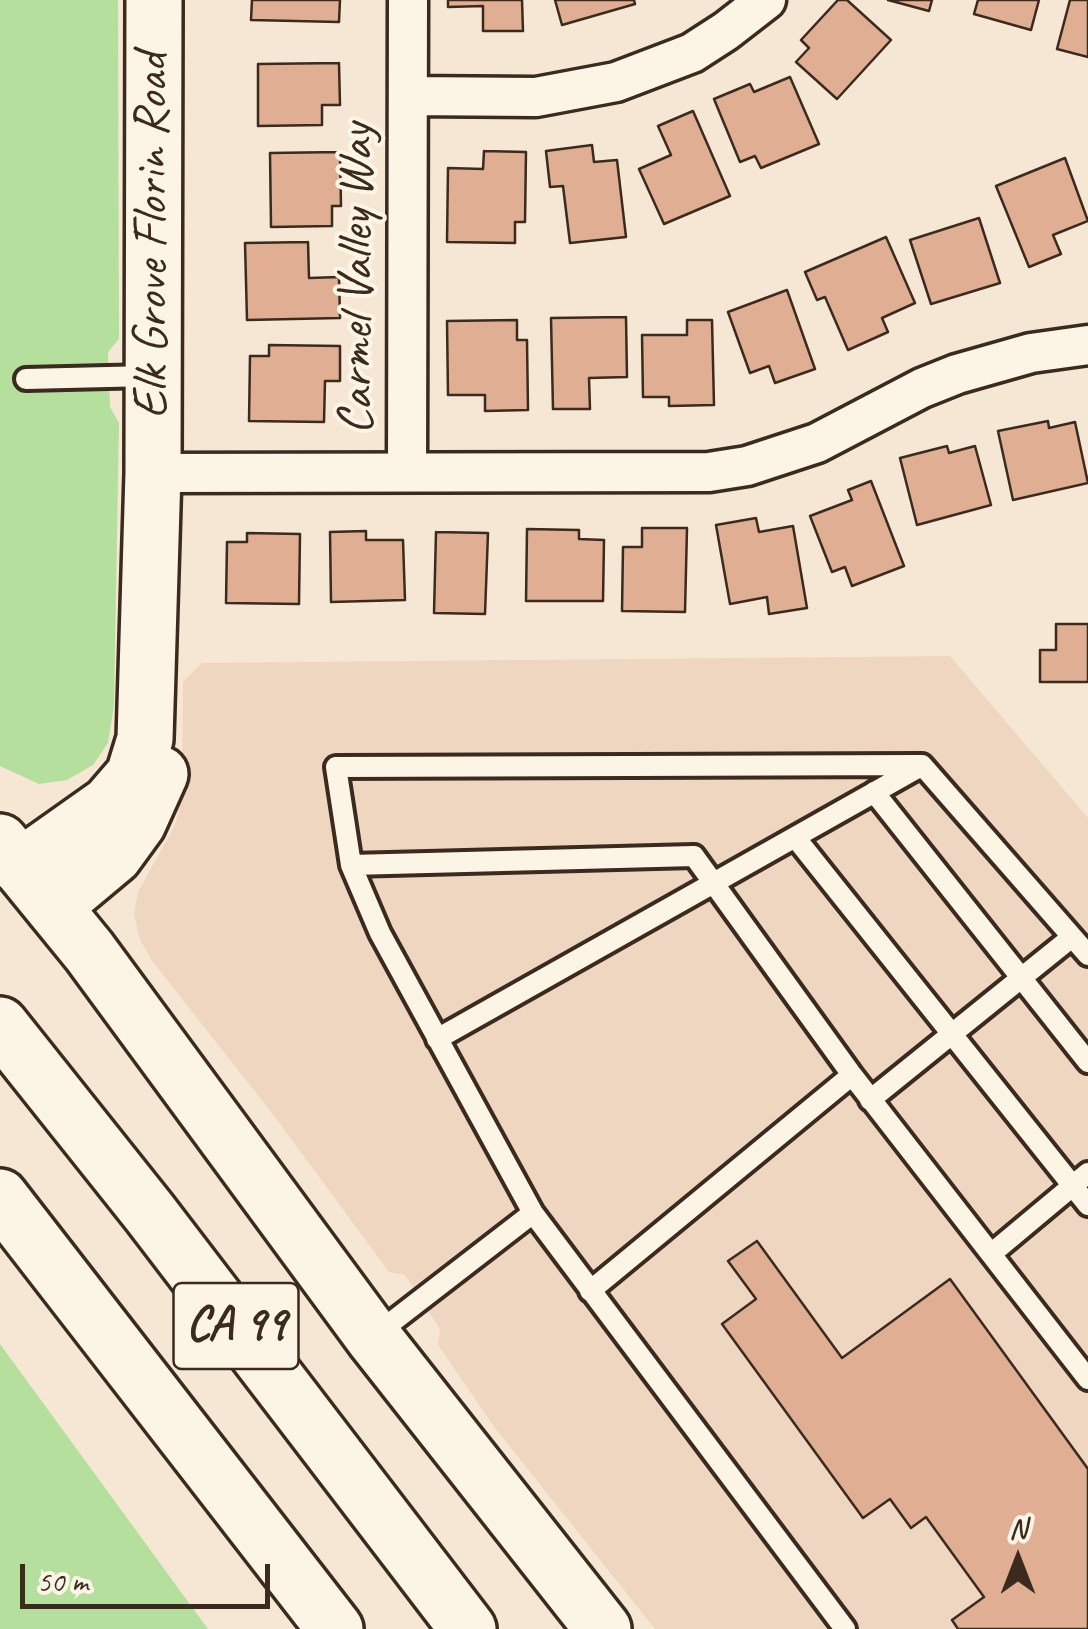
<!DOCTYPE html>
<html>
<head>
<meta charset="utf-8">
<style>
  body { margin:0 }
  #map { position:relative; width:1088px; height:1629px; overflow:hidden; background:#f6e7d4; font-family:Caveat,sans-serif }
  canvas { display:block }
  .north { position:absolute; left:968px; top:1509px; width:100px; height:100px; -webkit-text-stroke:8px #fcf5e5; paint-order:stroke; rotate:0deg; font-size:28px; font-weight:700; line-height:40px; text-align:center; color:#3b2a1e }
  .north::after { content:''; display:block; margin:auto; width:35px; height:45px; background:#3b2a1e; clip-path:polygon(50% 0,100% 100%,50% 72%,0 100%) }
  .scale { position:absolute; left:20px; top:1564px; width:250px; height:45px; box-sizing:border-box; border:5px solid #3b2a1e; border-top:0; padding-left:12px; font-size:30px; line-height:35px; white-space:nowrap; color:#3b2a1e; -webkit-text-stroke:8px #fcf5e5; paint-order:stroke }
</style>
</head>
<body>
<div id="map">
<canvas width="1088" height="1629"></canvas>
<div class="north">N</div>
<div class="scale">50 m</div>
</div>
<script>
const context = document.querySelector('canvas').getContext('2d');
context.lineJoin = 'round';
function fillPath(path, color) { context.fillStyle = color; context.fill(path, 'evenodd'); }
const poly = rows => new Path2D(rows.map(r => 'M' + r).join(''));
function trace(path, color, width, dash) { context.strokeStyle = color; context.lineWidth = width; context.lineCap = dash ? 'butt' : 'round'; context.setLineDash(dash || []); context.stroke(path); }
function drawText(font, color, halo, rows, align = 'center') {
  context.font = font + ' Caveat,sans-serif'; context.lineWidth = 8; context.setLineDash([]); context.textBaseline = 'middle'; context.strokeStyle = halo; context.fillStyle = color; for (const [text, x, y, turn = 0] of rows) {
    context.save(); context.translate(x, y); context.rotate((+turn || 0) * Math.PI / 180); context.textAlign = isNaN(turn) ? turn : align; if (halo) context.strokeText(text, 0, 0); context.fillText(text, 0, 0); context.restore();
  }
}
const built = poly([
  [950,656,1088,818,1088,1629,655,1629,495,1428,438,1345,440,1329,405,1275,389,1272,275,1117,153,962,140,940,134,914,138,892,175,825,182,797,183,682,202,663]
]);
const green = poly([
  [0,0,118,0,119,339,108,352,110,407,119,423,114,705,108,743,93,765,67,780,39,784,0,766],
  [0,1344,208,1629,0,1629]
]);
const building = poly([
  [252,0,340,0,339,22,251,20,252,0],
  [448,0,522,0,523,31,483,31,483,6,448,7,448,0],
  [555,0,634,0,635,4,562,25,555,0],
  [838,0,847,0,891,40,837,99,796,62,809,48,801,40,838,0],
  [888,0,932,0,929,11,888,0],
  [978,0,1039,0,1031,30,974,14,978,0],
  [1070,0,1088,0,1088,57,1057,49,1070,0],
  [339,63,340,105,322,105,322,125,258,126,258,64,339,63],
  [790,77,819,144,761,168,755,156,740,162,714,99,750,84,754,92,790,77],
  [693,111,730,196,664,224,639,169,671,155,658,126,693,111],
  [592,145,594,162,617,160,626,237,570,243,563,186,550,187,546,151,592,145],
  [484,151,526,152,525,222,515,222,515,243,447,242,448,168,483,169,484,151],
  [340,152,341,206,332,206,332,226,271,227,270,153,340,152],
  [1065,158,1088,221,1053,235,1061,254,1029,267,996,186,1065,158],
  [979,218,1000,283,931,304,910,240,979,218],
  [886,237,915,303,882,318,888,332,848,350,825,297,817,300,805,272,886,237],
  [308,242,309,278,339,277,340,318,247,320,245,243,308,242],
  [787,290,815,369,775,383,769,366,750,373,728,312,787,290],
  [626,317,627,377,589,378,590,409,553,409,551,318,626,317],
  [517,320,517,340,527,340,528,410,485,411,485,395,448,395,447,321,517,320],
  [687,320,712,320,714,405,669,406,669,397,643,397,642,335,687,335,687,320],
  [269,345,340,346,340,381,325,381,324,422,249,421,250,356,269,356,269,345],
  [1048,421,1049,428,1075,422,1088,483,1013,500,998,431,1048,421],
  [947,446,949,453,975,446,991,505,917,525,900,458,947,446],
  [871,481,904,566,852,586,845,567,832,572,810,516,852,500,848,490,871,481],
  [756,518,759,532,793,526,807,608,769,614,767,597,730,604,716,525,756,518],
  [642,528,687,528,685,612,622,611,623,547,642,547,642,528],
  [527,529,579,530,579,539,604,540,603,601,526,601,527,529],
  [366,531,366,540,403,540,405,600,331,602,330,532,366,531],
  [436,532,488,533,485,614,434,613,436,532],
  [247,533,300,534,299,604,226,603,227,542,247,542,247,533],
  [1056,624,1088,624,1088,682,1040,682,1040,650,1056,650,1056,624],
  [757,1241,842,1358,950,1279,1088,1469,1088,1629,958,1629,952,1620,984,1597,926,1517,911,1528,890,1499,863,1518,722,1324,756,1299,728,1261,757,1241]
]);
const lane = poly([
  [26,379,149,376],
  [874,792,1088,1062],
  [795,837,1088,1205],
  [351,865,694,856,852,1075,1088,1379],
  [437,1039,921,766],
  [870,1100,1072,937],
  [533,1213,380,933,351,865,336,767,922,765,1088,955],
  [991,1254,1088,1173],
  [590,1291,852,1075],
  [375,1335,533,1213,845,1629]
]);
const street = poly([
  [409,96,536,97,616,82,692,53,726,31,766,0],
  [407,471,408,0],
  [153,473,709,472,747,466,817,443,922,388,957,374,1031,353,1088,345]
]);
const secondary = poly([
  [0,842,89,951,373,1337,603,1629],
  [20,867,109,804,134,775,145,739,153,473,154,0],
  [53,907,114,856,138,823,160,774]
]);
const highway = poly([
  [0,1025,149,1212,468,1629],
  [0,1197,335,1629]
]);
const shields = [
  [236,1326,125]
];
const shieldNames = [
  ["CA 99",236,1326]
];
const streetNames = [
  ["Elk Grove Florin Road",153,236,-90],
  ["Carmel Valley Way",358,279,-90]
];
fillPath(built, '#efd6c0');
fillPath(green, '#b5df9c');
fillPath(building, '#e0ae92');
trace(building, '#3b2a1e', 2.5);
trace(lane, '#3b2a1e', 28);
trace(street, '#3b2a1e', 45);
trace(secondary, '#3b2a1e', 62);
trace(highway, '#3b2a1e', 62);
trace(lane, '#fcf5e5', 20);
trace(street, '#fcf5e5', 38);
trace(secondary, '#fcf5e5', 55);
trace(highway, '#fcf5e5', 55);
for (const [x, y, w] of shields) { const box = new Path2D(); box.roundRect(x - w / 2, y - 43, w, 86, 8); context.fillStyle = '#fcf5e5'; context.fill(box); trace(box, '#3b2a1e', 2.5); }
drawText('bold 48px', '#3b2a1e', null, shieldNames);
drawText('50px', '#3b2a1e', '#fcf5e5', streetNames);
</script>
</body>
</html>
